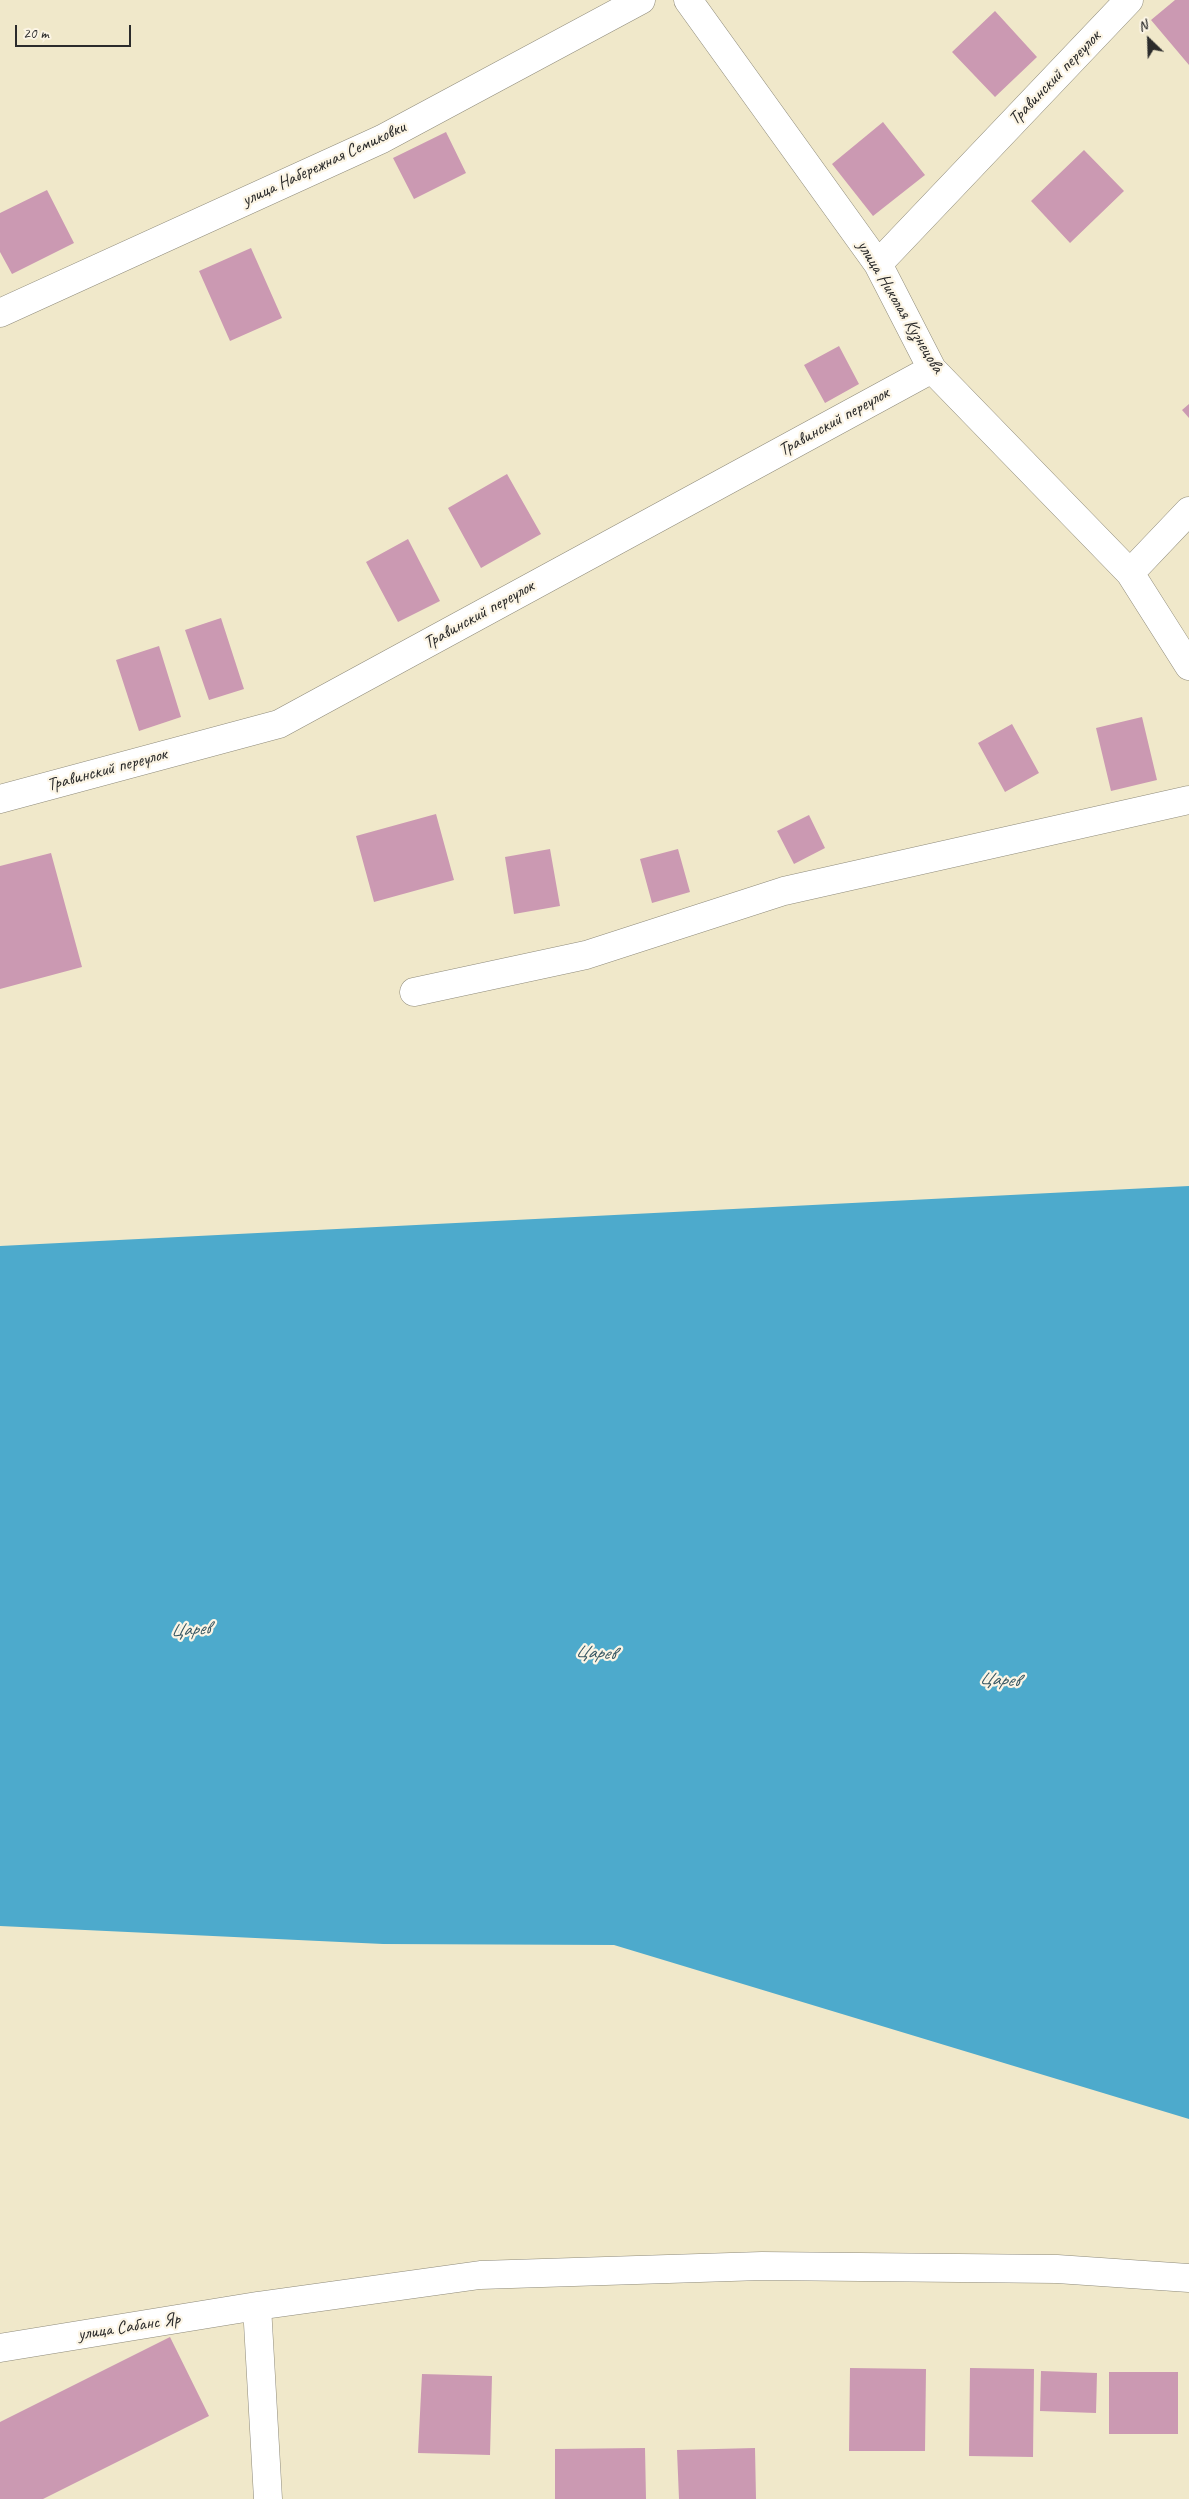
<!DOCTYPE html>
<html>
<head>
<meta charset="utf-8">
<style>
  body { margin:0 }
  #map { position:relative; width:1189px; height:2499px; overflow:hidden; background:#f0e8ca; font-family:Caveat,sans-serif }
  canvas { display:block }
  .north { position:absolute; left:1124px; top:15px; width:50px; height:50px; -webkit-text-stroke:4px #fcf5e5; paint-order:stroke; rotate:336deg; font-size:14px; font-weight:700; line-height:20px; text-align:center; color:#2b2b2b }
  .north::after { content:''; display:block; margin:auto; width:18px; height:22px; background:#2b2b2b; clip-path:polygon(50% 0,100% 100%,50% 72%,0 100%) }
  .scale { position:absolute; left:15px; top:25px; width:116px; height:22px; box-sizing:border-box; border:2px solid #2b2b2b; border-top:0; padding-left:6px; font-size:15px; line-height:18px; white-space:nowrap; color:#2b2b2b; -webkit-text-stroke:4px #fcf5e5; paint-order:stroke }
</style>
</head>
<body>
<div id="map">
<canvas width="1189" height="2499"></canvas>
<div class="north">N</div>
<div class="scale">20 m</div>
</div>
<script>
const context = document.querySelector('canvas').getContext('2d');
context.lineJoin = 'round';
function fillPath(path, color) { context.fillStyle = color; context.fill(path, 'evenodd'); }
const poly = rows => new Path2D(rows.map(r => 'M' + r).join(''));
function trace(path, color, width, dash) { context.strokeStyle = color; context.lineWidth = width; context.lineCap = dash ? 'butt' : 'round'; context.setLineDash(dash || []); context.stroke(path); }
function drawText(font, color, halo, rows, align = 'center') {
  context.font = font + ' Caveat,sans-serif'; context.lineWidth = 4.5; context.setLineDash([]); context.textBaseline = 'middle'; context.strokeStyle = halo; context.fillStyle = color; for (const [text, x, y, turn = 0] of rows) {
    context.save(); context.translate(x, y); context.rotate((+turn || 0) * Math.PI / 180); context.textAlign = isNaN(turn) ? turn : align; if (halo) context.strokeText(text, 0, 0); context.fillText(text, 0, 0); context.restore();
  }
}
const water = poly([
  [1189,1186,1189,2119,614,1945,383,1944,0,1926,0,1246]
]);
const building = poly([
  [1175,0,1189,0,1189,65,1151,20],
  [995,11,1037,57,995,97,952,52],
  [883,122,925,175,873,216,832,164],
  [446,132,466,173,414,199,393,158],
  [1084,150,1124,191,1070,243,1031,201],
  [47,190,74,243,12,274,0,252,0,213],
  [251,248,282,318,230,341,199,271],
  [839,346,859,384,825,403,804,365],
  [1189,404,1189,418,1182,410],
  [507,474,541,534,481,568,448,508],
  [408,539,440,601,398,622,366,562],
  [221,618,244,689,209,700,185,630],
  [159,646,181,717,139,731,116,660],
  [1142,717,1157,780,1111,791,1096,728],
  [1012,724,1039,773,1005,792,978,743],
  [436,814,454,880,374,902,356,836],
  [809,815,825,848,794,864,777,831],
  [550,849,560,906,514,914,505,857],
  [678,849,690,892,652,903,640,859],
  [51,853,82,967,0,989,0,866],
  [170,2337,209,2416,43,2499,0,2499,0,2422],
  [850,2368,926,2369,925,2451,849,2451],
  [970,2368,1034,2369,1033,2457,969,2456],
  [1041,2371,1097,2373,1096,2413,1040,2411],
  [1109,2372,1178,2372,1178,2434,1109,2434],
  [422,2374,492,2376,490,2455,418,2453],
  [645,2448,646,2499,555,2499,555,2449],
  [755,2448,756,2499,679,2499,677,2450]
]);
const street = poly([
  [688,0,878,264,932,369,1130,573,1189,666],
  [878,264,1129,0],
  [0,313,382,139,641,0],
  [1130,573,1189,511],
  [0,799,279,724,932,369],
  [414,992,586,955,784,891,1189,800],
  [257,2306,268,2499],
  [0,2348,257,2306,480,2275,762,2266,1057,2269,1189,2278]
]);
const streetNames = [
  ["Травинский переулок",1055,78,-46],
  ["улица Набережная Семиковки",324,164,-25],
  ["улица Николая Кузнецова",900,307,59],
  ["Травинский переулок",834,422,-29],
  ["Травинский переулок",479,615,-29],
  ["Травинский переулок",107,770,-15],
  ["улица Сабанс Яр",129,2327,-9]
];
const waterNames = [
  ["Царев",190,1630,-4],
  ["Царев",595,1653,4],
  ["Царев",999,1680,4]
];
fillPath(water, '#4daacc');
fillPath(building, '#cb99b2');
trace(street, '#8e8a7a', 29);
trace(street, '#fff', 28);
drawText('18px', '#2b2b2b', '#fcf5e5', streetNames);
drawText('italic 19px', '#375763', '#fcf5e5', waterNames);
</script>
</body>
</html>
